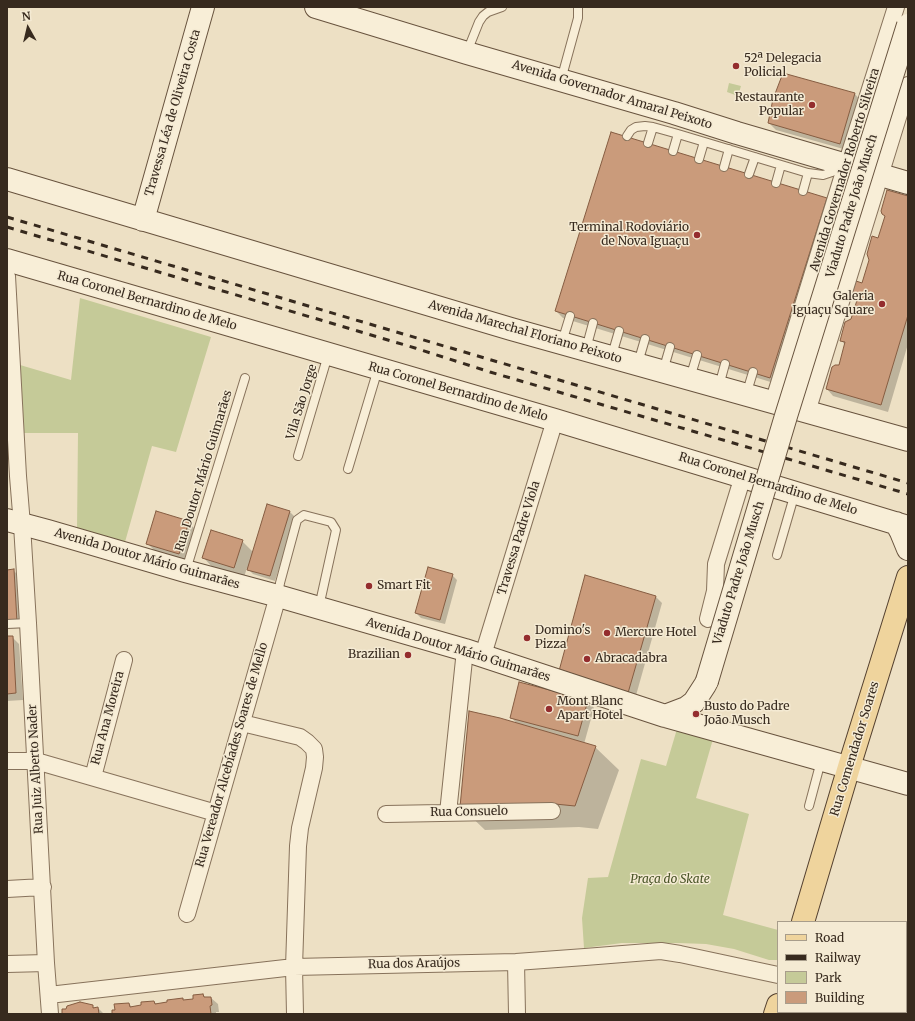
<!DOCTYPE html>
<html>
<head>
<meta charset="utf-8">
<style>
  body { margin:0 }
  #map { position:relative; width:915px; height:1021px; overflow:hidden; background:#ede0c4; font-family:Merriweather,serif }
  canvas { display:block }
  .frame { position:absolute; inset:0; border:8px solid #372a1e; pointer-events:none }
  .legend { position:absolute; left:777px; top:921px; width:130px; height:92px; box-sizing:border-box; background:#f4ead3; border:1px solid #a89d8b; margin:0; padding:5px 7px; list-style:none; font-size:12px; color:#372a1e }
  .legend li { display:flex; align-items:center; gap:8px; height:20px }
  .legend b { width:20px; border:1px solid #a89d8b }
  .north { position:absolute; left:8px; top:8px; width:40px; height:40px; -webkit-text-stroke:3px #f4ead3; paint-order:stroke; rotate:352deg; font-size:11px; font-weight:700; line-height:16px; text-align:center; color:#372a1e }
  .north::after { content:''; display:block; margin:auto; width:14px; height:18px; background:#372a1e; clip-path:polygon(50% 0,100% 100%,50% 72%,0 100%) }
</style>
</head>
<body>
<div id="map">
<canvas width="915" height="1021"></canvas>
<div class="frame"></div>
<ul class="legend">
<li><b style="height:5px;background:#efd49d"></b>Road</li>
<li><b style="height:5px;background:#372a1e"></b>Railway</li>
<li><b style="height:11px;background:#c5ca98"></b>Park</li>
<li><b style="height:11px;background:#ca9b7b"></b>Building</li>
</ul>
<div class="north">N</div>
</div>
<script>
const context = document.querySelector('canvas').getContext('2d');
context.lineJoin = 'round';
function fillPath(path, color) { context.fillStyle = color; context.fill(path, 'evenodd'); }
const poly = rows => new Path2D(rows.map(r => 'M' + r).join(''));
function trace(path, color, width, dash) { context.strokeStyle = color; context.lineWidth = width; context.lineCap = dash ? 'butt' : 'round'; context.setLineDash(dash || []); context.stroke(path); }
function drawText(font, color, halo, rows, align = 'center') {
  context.font = font + ' Merriweather,serif'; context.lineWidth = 3; context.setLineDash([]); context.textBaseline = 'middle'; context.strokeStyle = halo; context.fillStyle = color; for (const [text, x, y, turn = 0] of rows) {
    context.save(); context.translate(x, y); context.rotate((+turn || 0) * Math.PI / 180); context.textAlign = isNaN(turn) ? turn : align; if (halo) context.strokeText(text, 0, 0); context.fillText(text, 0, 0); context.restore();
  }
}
const green = poly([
  [729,83,741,86,738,96,727,92],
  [80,298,211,337,176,452,152,446,125,542,77,530,78,433,22,433,20,365,71,380],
  [677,729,713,739,696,798,749,814,723,915,778,930,778,960,769,960,734,949,706,944,678,943,622,943,584,948,582,918,588,878,608,877,641,759,666,766]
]);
const shadow = poly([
  [855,94,861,101,847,150,776,130,769,123],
  [908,197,908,344,888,412,833,396,827,389,839,366,845,345,841,340,852,319,859,297,853,291,863,284,878,239],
  [826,199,833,206,777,384,563,318,556,311],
  [290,512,295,517,275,581,253,574,247,568,244,577,213,568,203,557,242,541,253,552],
  [188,522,198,532,189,563,158,554,148,544],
  [7,570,13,570,20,577,23,628,7,629],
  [452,575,457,580,445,624,421,618,416,613],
  [656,597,662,603,635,699,567,678],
  [7,637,12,637,19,644,23,700,7,701],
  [588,701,594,708,584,744,595,747,619,770,598,829,579,827,485,830,461,807,518,725,511,717],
  [203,995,206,998,211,998,218,1004,219,1012,216,1012,216,1014,113,1014,129,1004,132,1007,142,1006,154,1002,157,1004,182,999,185,1001,195,1000],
  [92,1006,95,1008,98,1008,104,1014,63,1014]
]);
const building = poly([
  [783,73,855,93,840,144,768,123,773,99,783,73],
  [611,132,827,198,770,378,555,311,611,132],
  [887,190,908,196,908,315,881,405,826,389,832,367,835,365,839,365,845,342,840,341,845,322,851,319,859,294,852,292,856,281,862,283,869,260,867,254,872,236,878,238,885,216,882,214,881,211,887,190],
  [267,504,290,511,270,576,247,570,267,504],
  [156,511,189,521,179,554,146,544,156,511],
  [211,530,243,540,234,568,202,558,211,530],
  [428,567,453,574,440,620,415,613,428,567],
  [14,569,17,622,7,622,7,570,14,569],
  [585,575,656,596,628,693,559,671,585,575],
  [7,636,13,636,16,693,7,694,7,636],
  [519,682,588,700,578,736,510,718,519,682],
  [469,711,500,718,596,746,575,806,555,804,460,807,469,711],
  [203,994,204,997,211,997,212,1005,210,1006,211,1014,112,1014,112,1010,115,1010,114,1004,129,1003,130,1007,141,1005,141,1002,154,1001,155,1004,167,1002,167,1000,183,998,183,1000,193,999,193,995,203,994],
  [80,1002,93,1005,93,1008,98,1007,99,1014,62,1014,62,1009,66,1009,67,1006,80,1002]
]);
const lane = poly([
  [467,52,479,22,483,16,488,12,502,7],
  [561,80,578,18,578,7],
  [627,136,631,130,636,127,645,126,653,127,678,134,808,173,823,175,832,172,841,167],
  [648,143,653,127],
  [673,151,678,134],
  [699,159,704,142],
  [724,167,729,149],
  [749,174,755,157],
  [776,183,781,165],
  [803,191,808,173],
  [562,342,570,316],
  [586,349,593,323],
  [612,355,619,331],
  [638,363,645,339],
  [663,371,670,347],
  [690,378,697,355],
  [719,386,725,364],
  [746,395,753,372],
  [298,456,328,355],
  [348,469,378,369],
  [777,555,795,493],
  [186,570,245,378],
  [278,595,280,583,297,520,304,515,331,522,336,530,319,607],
  [7,624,28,623],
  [809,806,821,761]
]);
const street = poly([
  [7,276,18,476,22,525,28,623,46,963,50,1014],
  [773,403,846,165,896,7],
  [807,412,908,85],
  [708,619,715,591,716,564,743,476],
  [483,655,555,420],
  [242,723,300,737,307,742,314,749,315,757,314,768,300,828,298,846,294,967,295,1014],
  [7,761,36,761,216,813],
  [93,777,124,660],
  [448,813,465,650],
  [386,814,552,811],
  [7,889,43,887],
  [187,914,278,596],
  [516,962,517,1014],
  [7,964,46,963],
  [49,995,294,967,516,962,585,957,648,952,661,951,680,954,778,975]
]);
const secondary = poly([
  [316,7,467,53,674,113,737,133,908,183],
  [7,179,511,329,908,440],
  [143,220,203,7],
  [7,260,555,420,908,527],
  [7,520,48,531,185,571,278,596,465,650,665,716,908,784],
  [896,523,901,532,908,549],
  [665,716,686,708,694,702,705,685,707,681]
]);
const primary = poly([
  [803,922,849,767,908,577],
  [775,1014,778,1005]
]);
const rail = poly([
  [7,217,908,483],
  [7,227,415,348,490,372,908,494]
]);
const secondaryBridge = poly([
  [707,681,786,416,908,25]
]);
const markers = [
  [736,66,4,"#942d2e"],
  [812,105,4,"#942d2e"],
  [697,235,4,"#942d2e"],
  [882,304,4,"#942d2e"],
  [369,586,4,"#942d2e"],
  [607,633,4,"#942d2e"],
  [527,638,4,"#942d2e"],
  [408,655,4,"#942d2e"],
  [587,659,4,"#942d2e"],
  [549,709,4,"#942d2e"],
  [696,714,4,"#942d2e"]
];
const poiNames = [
  ["52ª Delegacia",744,59],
  ["Policial",744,73],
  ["Restaurante",804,98,"right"],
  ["Popular",804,112,"right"],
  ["Terminal Rodoviário",689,228,"right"],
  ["de Nova Iguaçu",689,242,"right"],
  ["Galeria",874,297,"right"],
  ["Iguaçu Square",874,311,"right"],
  ["Smart Fit",377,586],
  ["Domino's",535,631],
  ["Pizza",535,645],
  ["Mercure Hotel",615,633],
  ["Brazilian",400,655,"right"],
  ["Abracadabra",595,659],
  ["Mont Blanc",557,702],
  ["Apart Hotel",557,716],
  ["Busto do Padre",704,707],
  ["João Musch",704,721]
];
const streetNames = [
  ["Avenida Governador Amaral Peixoto",612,95,17],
  ["Travessa Léa de Oliveira Costa",173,113,-74],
  ["Avenida Governador Roberto Silveira",845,170,-73],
  ["Viaduto Padre João Musch",852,206,-73],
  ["Rua Coronel Bernardino de Melo",147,301,16],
  ["Avenida Marechal Floriano Peixoto",525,332,16],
  ["Rua Coronel Bernardino de Melo",458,392,16],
  ["Vila São Jorge",302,402,-73],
  ["Rua Doutor Mário Guimarães",204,471,-73],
  ["Rua Coronel Bernardino de Melo",768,484,17],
  ["Travessa Padre Viola",519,538,-73],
  ["Avenida Doutor Mário Guimarães",147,559,16],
  ["Viaduto Padre João Musch",739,573,-73],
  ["Avenida Doutor Mário Guimarães",458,650,17],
  ["Rua Ana Moreira",108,718,-75],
  ["Rua Comendador Soares",855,749,-73],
  ["Rua Vereador Alcebíades Soares de Mello",232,755,-74],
  ["Rua Juiz Alberto Nader",36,769,-93],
  ["Rua Consuelo",469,812,-1],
  ["Rua dos Araújos",414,964,-1]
];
const parkNames = [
  ["Praça do Skate",670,880]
];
fillPath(green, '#c5ca98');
fillPath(shadow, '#0003');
fillPath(building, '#ca9b7b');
trace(building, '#855c41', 1);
trace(lane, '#87725b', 10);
trace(street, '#87725b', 18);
trace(secondary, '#68533e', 24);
trace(primary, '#54402f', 24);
trace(lane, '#f8eed7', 8);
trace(street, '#f8eed7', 16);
trace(secondary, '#f8eed7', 22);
trace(primary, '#efd49d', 22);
trace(rail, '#372a1e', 3, [7, 7]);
trace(secondaryBridge, '#68533e', 24, []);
trace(secondaryBridge, '#f8eed7', 22);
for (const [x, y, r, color] of markers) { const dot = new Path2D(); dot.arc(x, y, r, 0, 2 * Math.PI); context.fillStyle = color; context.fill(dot); trace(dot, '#f4ead3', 1.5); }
drawText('12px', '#372a1e', '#f4ead3', poiNames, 'left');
drawText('12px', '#372a1e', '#f4ead3', streetNames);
drawText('italic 12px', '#485326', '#f4ead3', parkNames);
</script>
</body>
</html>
